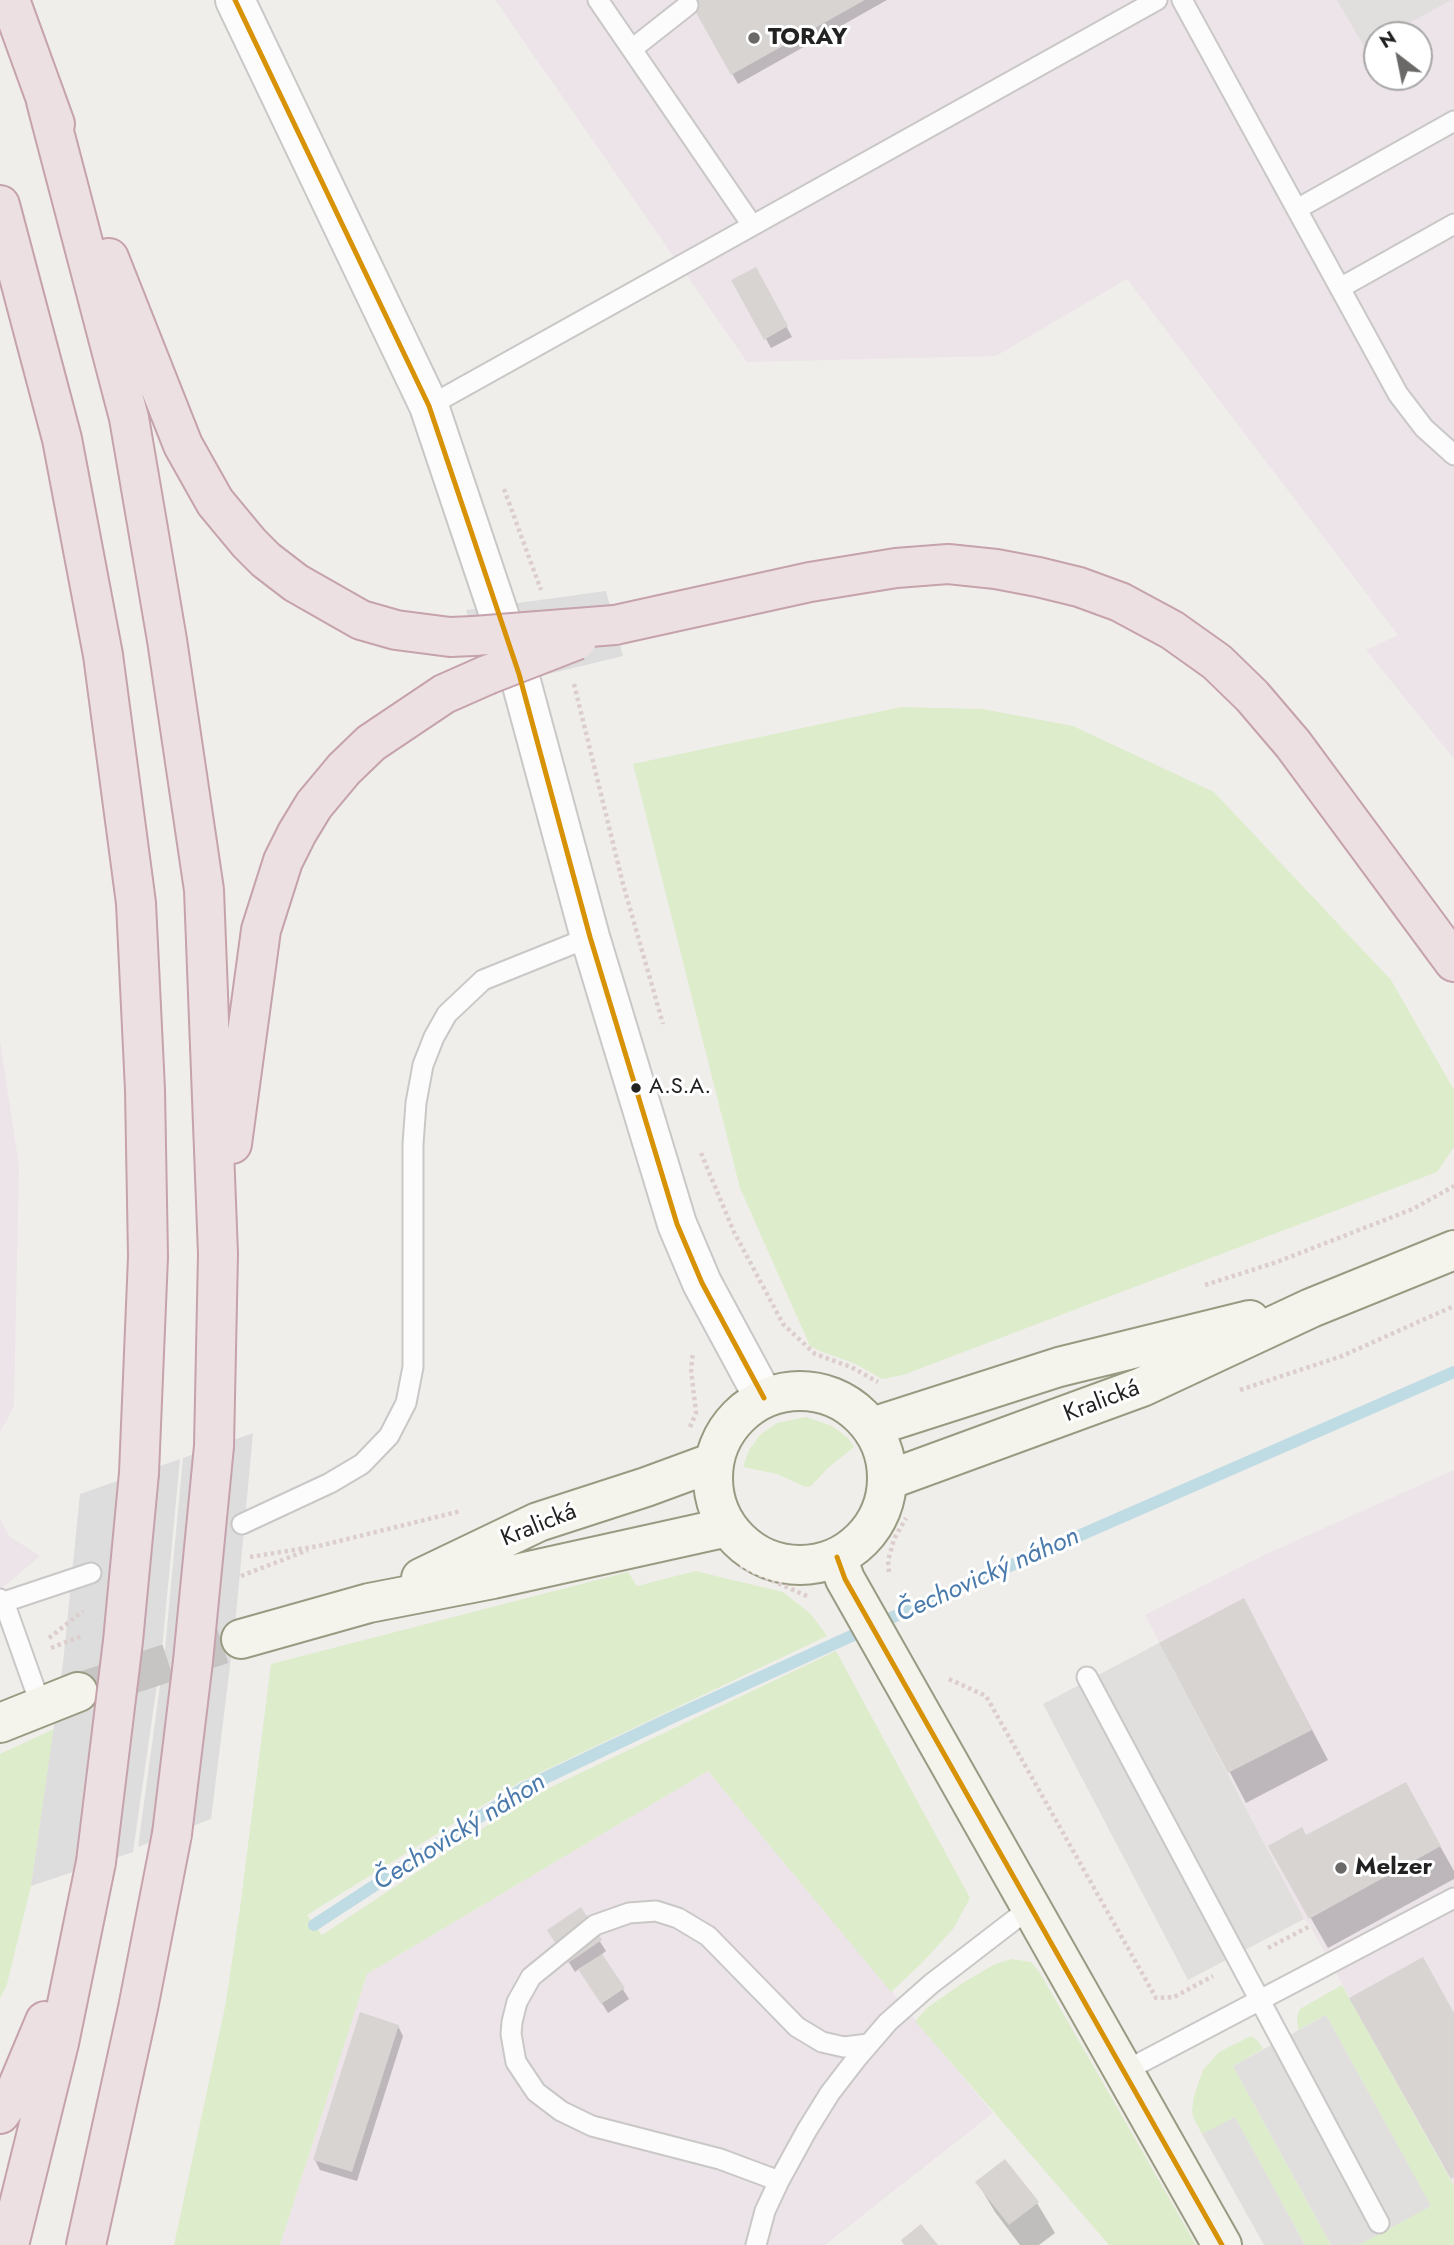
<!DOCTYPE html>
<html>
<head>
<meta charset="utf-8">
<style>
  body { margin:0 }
  #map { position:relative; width:1454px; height:2245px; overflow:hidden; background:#f0eeeb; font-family:Jost,sans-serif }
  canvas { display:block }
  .north { position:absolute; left:1363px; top:21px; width:70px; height:70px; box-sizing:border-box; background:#fff; border:2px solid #a7a7a7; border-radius:50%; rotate:328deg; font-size:19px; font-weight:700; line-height:28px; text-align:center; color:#222 }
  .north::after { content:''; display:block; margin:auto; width:24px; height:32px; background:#6a6968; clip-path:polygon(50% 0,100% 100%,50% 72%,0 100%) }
</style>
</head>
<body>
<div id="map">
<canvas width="1454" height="2245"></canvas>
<div class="north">N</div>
</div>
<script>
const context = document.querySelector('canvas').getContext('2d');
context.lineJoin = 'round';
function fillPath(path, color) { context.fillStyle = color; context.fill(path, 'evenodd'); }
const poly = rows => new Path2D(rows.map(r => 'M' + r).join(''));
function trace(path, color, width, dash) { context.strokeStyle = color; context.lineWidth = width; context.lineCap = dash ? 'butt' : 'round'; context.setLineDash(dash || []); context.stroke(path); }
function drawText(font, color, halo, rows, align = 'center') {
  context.font = font + ' Jost,sans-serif'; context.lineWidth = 6; context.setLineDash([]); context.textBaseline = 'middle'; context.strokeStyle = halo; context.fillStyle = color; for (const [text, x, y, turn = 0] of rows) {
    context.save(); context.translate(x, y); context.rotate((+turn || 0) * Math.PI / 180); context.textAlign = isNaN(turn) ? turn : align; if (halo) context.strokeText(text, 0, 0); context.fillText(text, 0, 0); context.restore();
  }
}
const industrial = poly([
  [495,0,1454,0,1454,759,1366,650,1398,635,1127,279,996,356,747,362],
  [1377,35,1419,35,1419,77,1377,77],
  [0,1040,19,1166,14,1407,0,1432],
  [1454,1470,1454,2186,1310,1926,1304,1919,1145,1615,1266,1554],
  [0,1519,9,1536,40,1556,0,1590],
  [708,1771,993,2113,825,2245,280,2245,367,1974]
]);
const grass = poly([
  [901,707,982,709,1073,726,1214,792,1391,980,1454,1090,1454,1147,1437,1172,903,1375,882,1379,854,1363,822,1352,810,1346,740,1188,633,764],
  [806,1417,832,1426,848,1438,854,1447,828,1468,811,1486,805,1487,777,1474,743,1467,749,1450,761,1434,777,1423],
  [695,1571,783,1592,811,1614,827,1636,520,1782,307,1915,322,1935,530,1797,836,1651,970,1898,953,1929,921,1964,891,1992,708,1771,367,1974,280,2245,174,2245,225,2007,240,1908,271,1664,628,1572,637,1586],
  [54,1729,31,1886,7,1984,0,1999,0,1754],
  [1012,1959,1031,1962,1040,1973,1196,2245,1109,2245,915,2021,927,2008,961,1984,995,1964],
  [1342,1985,1454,2186,1454,2245,1359,2245,1430,2205,1326,2015,1298,2030,1297,2017,1300,2009],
  [1251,2036,1257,2040,1263,2049,1233,2066,1331,2245,1305,2245,1235,2118,1202,2134,1193,2117,1192,2110,1194,2096,1203,2070,1219,2052]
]);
const parking = poly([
  [1337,0,1451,0,1388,35,1377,35,1377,41,1365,48],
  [1159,1643,1304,1919,1188,1980,1043,1704],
  [1326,2015,1431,2206,1359,2245,1331,2245,1233,2066],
  [1235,2117,1305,2245,1264,2245,1202,2134]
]);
const pier = poly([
  [606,591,623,656,540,676,492,693,466,610],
  [253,1433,235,1626,211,1819,138,1847,165,1649,183,1458],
  [180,1459,162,1649,133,1852,31,1886,63,1663,80,1494]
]);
const shadow = poly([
  [691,0,887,0,738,84],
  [755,269,792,337,771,348,734,280],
  [1260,1631,1328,1760,1246,1803,1162,1643],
  [1422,1814,1454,1871,1454,1879,1328,1948,1270,1847],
  [580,1910,606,1951,601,1955,629,1999,608,2013,580,1968,575,1972,555,1940],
  [398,2026,403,2036,357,2181,320,2170,315,2160],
  [977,2182,1037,2203,1055,2233,1039,2245,1020,2245,995,2212]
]);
const stream = poly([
  [314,1925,524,1788,671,1718,902,1613,1454,1372]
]);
const building = poly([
  [689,0,865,0,731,75],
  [756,267,788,326,764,340,731,280],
  [1244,1598,1312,1730,1228,1773,1159,1643],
  [1406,1782,1441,1846,1309,1919,1268,1846,1302,1827,1306,1835],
  [581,1907,602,1940,568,1963,547,1930],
  [602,1954,625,1988,601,2004,578,1969],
  [1423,1957,1454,2013,1454,2177,1451,2179,1349,1998],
  [360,2012,399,2025,352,2172,313,2160],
  [1005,2159,1039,2202,1009,2225,975,2182],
  [921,2224,938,2245,904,2245,901,2240]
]);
const secondaryTunnel = poly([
  [78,1692,241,1639]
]);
const path = poly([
  [504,489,541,590],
  [574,684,623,884,663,1024],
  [701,1153,734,1232,783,1324,815,1354,851,1367,878,1382],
  [1205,1285,1277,1262,1413,1209,1454,1186],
  [1240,1390,1342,1356,1454,1306],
  [690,1427,696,1413,691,1369,693,1353],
  [250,1557,319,1546,461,1511],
  [740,1566,809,1597],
  [889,1572,888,1561,894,1539,906,1518],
  [241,1576,308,1550],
  [49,1638,83,1611],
  [51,1648,82,1636],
  [949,1679,986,1696,1156,1998,1174,1997,1213,1976],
  [1268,1948,1310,1926]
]);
const lane = poly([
  [598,0,752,225],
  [1182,0,1398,394,1424,428,1454,455],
  [632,49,688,5],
  [1297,209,1454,121],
  [1340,288,1454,224],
  [429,406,1157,0],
  [242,1524,330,1483,362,1464,389,1436,406,1403,413,1367,413,1144,416,1103,423,1065,434,1037,447,1014,483,980,590,937],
  [0,1599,4,1602,91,1573],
  [4,1602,41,1706],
  [1087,1677,1379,2223],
  [1125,2071,1454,1898],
  [779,2181,720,2159,592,2126,561,2111,536,2092,516,2062,511,2034,512,2022,517,2002,531,1977,595,1925,629,1913,656,1911,678,1918,708,1936,797,2027,822,2042,844,2047,869,2044],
  [756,2245,765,2211,779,2181,807,2130,830,2093,857,2058,888,2022,931,1984,1031,1907]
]);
const street = poly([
  [235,0,429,406,519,674,590,937,677,1224,702,1283,764,1398]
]);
const secondary = poly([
  '713 1478a87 87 0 1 1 174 0a87 87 0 1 1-174 0Z',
  [872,1427,1059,1367,1250,1320],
  [888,1480,1142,1387,1311,1308,1454,1250],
  [837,1557,845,1579,1222,2245],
  [421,1578,538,1522,646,1487,714,1462],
  [241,1639,369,1603,493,1579,728,1527],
  [0,1723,78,1692]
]);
const highway = poly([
  [10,0,55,124],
  [46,101,129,418,167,640,204,890,218,1254,214,1446],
  [0,205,62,439,103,655,136,903,145,1090,148,1257,139,1473],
  [109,258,183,445,215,502,249,543,266,560,296,583,361,620,396,630,450,637,474,636],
  [615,625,810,582,896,568,948,564,996,569,1038,577,1079,587,1120,602,1172,630,1217,662,1252,696,1293,744,1454,962],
  [232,1144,261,930,283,861,297,833,314,805,344,769,371,743,444,694,487,675],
  [0,2114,14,2095,45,2021],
  [9,2245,59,2043,96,1862],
  [86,2245,138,2008,172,1834]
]);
const highwayBridge = poly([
  [474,636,615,625],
  [487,675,577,640],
  [172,1834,193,1661,214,1446],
  [96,1862,123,1641,139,1473]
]);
const bus1 = poly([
  [235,0,429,406,519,674,590,937,677,1224,702,1283,764,1398],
  [837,1557,845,1579,1222,2245]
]);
const markers = [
  [754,38,7,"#6a6968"],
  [636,1088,6,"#222"],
  [1341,1868,7,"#6a6968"]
];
const busNames = [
  ["A.S.A.",649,1088]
];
const poiNames = [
  ["TORAY",768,38],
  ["Melzer",1355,1868]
];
const streetNames = [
  ["Kralická",1102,1402,-21],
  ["Kralická",539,1526,-22]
];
const waterNames = [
  ["Čechovický náhon",988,1576,-24],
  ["Čechovický náhon",460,1833,-32]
];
fillPath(industrial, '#ede4e9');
fillPath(grass, '#ddeccb');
fillPath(parking, '#e0dfde');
fillPath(pier, '#dedddd');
fillPath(shadow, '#0003');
trace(stream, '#bfdbe3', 12);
fillPath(building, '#d7d4d2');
trace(secondaryTunnel, '#c7c5c3', 38, [38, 19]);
trace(lane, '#c9c8c7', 23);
trace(street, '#c9c8c7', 42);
trace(secondary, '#999a82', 42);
trace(highway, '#c5a2ac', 42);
trace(path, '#dccecd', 4.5, [3.5, 3.5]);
trace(lane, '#fdfcfc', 19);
trace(street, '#fdfcfc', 38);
trace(secondary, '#f4f4ed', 38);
trace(highway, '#ece0e2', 38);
trace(highwayBridge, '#c5a2ac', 42, []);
trace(highwayBridge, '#ece0e2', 38);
trace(bus1, '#d79205', 5);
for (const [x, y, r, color] of markers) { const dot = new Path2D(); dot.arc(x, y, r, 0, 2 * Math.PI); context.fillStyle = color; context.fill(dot); trace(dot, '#fff', 2.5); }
drawText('22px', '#222', '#fff', busNames, 'left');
drawText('bold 24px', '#222', '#fff', poiNames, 'left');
drawText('24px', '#222', '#fff', streetNames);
drawText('italic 26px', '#4a7aab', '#fff', waterNames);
</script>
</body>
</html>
